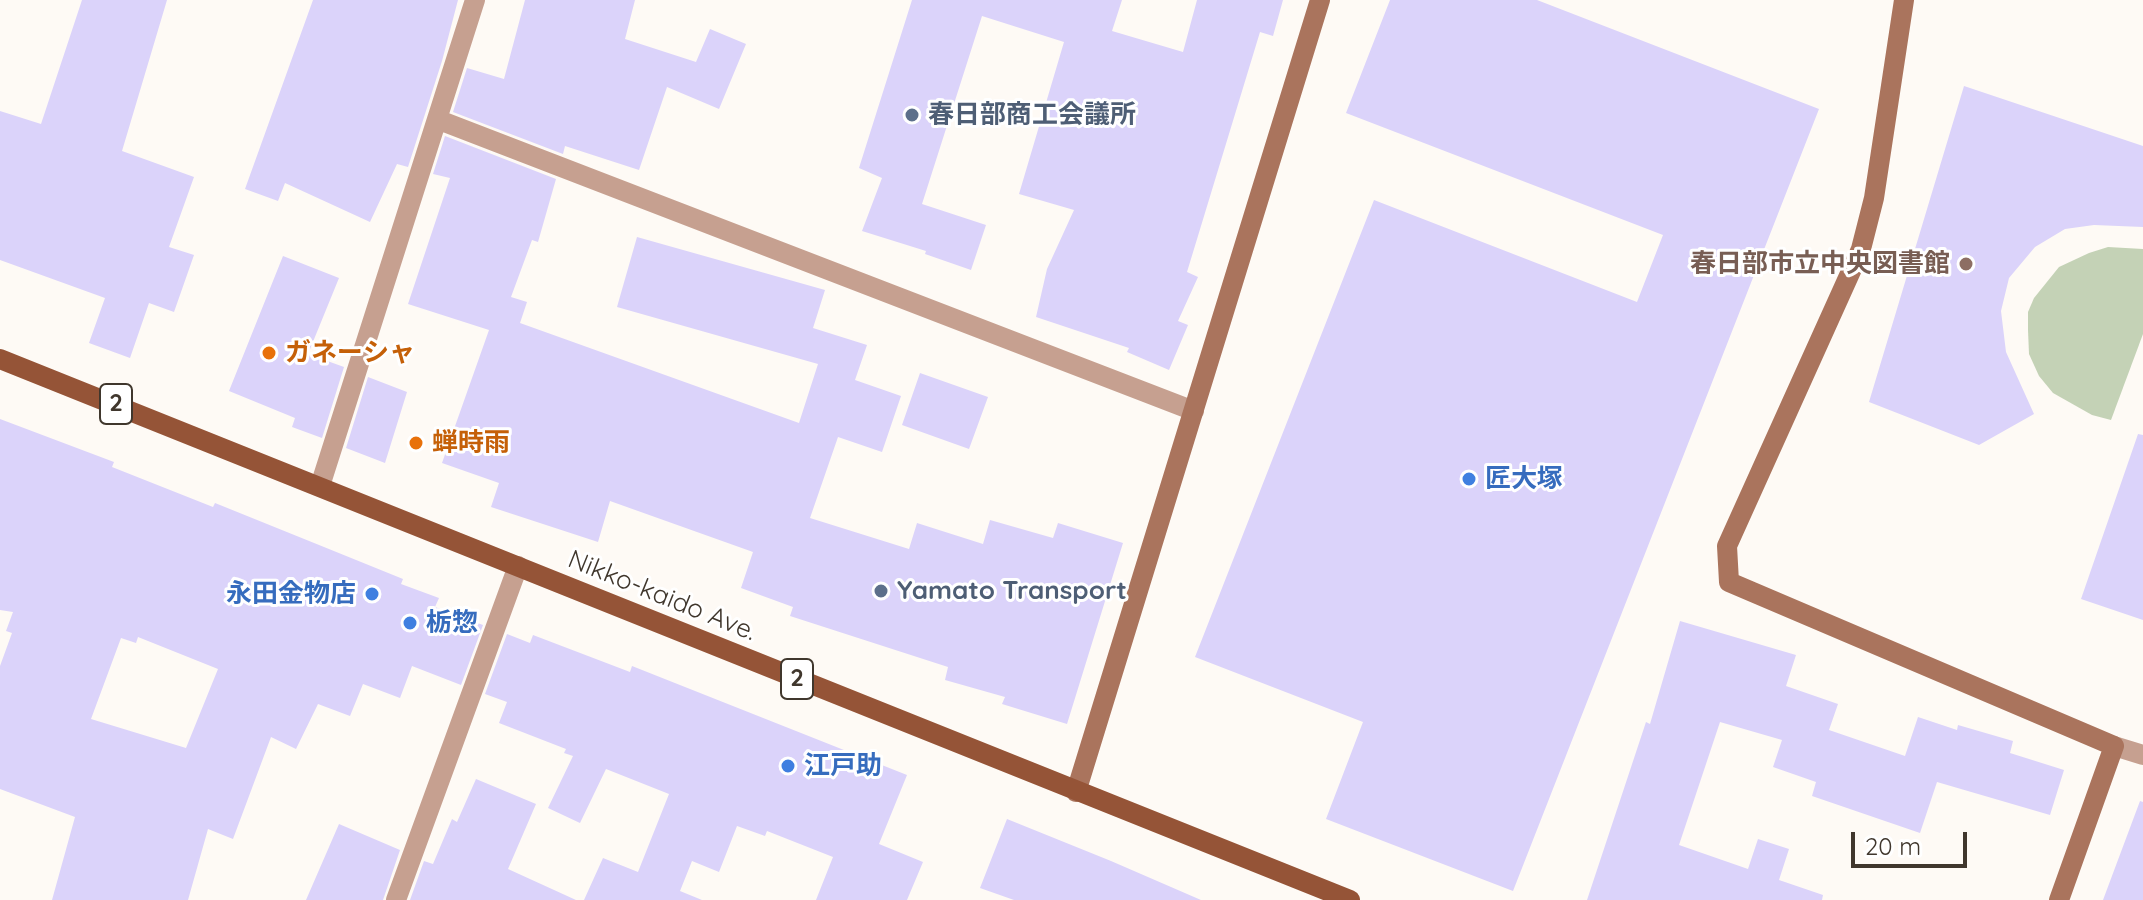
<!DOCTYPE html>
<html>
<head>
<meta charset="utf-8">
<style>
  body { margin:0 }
  #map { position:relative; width:2143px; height:900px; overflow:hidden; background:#fefaf5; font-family:Quicksand,sans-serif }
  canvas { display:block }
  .scale { position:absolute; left:1851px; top:832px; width:116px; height:36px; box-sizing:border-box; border:4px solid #40372d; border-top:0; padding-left:10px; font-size:24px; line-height:28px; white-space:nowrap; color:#40372d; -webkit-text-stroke:6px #fff; paint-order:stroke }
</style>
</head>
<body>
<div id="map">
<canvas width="2143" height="900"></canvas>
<div class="scale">20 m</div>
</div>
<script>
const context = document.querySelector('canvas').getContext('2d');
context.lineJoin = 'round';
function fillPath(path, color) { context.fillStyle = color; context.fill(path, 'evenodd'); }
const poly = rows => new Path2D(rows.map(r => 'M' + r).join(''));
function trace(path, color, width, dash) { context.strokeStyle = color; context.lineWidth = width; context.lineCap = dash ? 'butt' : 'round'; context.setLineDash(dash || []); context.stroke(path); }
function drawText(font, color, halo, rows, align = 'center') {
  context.font = font + ' Quicksand,"Noto Sans JP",sans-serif'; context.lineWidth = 6; context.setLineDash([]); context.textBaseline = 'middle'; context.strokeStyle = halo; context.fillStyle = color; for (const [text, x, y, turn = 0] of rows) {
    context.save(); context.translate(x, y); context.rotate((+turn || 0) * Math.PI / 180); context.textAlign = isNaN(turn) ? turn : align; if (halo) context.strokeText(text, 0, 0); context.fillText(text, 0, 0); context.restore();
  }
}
const green = poly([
  [2108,247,2143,249,2143,334,2111,420,2092,415,2053,393,2039,376,2029,354,2028,330,2028,312,2034,298,2059,267,2089,253]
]);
const building = poly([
  [82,0,167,0,122,151,194,177,169,247,194,255,174,312,149,303,130,358,89,343,105,298,0,260,0,111,41,124],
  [313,0,458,0,442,61,408,167,397,164,370,222,285,183,278,201,245,189],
  [525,0,635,0,625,39,696,62,710,29,746,44,719,109,667,87,639,170,565,146,563,154,453,112,467,68,504,79],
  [912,0,1122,0,1112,31,1183,52,1197,0,1283,0,1273,36,1260,32,1187,272,1198,277,1178,321,1188,325,1169,370,1127,352,1129,348,1036,317,1047,269,1074,210,1019,194,1064,42,982,16,922,204,986,225,971,270,925,254,926,251,862,231,882,178,859,168],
  [1390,0,1537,0,1819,109,1513,891,1326,819,1363,722,1195,657,1374,200,1637,302,1663,235,1346,113],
  [1964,86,2143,146,2143,227,2094,225,2065,229,2035,247,2009,278,2001,311,2006,352,2034,414,1979,445,1869,402],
  [445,136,556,179,538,242,532,240,511,297,527,302,520,323,799,423,818,364,617,307,637,237,825,290,813,328,867,345,855,380,901,396,882,452,838,437,810,518,909,549,917,523,983,544,990,520,1053,538,1058,523,1123,543,1067,724,1002,704,1005,697,945,680,948,667,790,616,793,607,741,588,753,552,610,501,598,542,491,507,499,483,442,463,489,330,408,304,450,178,433,174],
  [283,256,339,278,308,354,344,367,322,438,292,427,295,418,229,391],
  [920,373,988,397,969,449,902,425],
  [368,377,407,392,385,463,346,448],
  [0,419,114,462,112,467,213,507,215,503,324,547,403,579,401,584,439,598,435,607,483,625,461,685,412,666,400,698,363,684,350,716,318,704,296,749,271,737,233,839,208,829,188,900,52,900,75,817,0,789,0,666,12,633,6,631,13,612,0,610],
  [138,637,218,669,186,748,91,719,121,638,136,643],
  [2138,434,2143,435,2143,620,2081,599],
  [1680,621,1796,655,1786,686,1838,704,1829,730,1905,756,1918,717,1957,730,1958,725,2013,741,2010,753,2064,770,2050,815,1937,782,1920,833,1812,796,1816,782,1773,767,1782,740,1720,722,1679,845,1748,869,1758,839,1789,849,1779,880,1823,895,1822,900,1587,900,1646,722,1650,724],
  [507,634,530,643,533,635,630,672,632,666,907,775,879,844,923,862,907,900,816,900,833,857,767,831,765,836,737,826,719,872,692,861,680,891,702,900,584,900,603,858,638,872,669,794,606,769,580,823,548,808,573,756,564,753,566,749,499,723,507,702,485,694],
  [476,779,536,804,508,869,576,900,410,900,424,861,433,864,452,819,457,822],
  [2140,801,2143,802,2143,900,2103,900],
  [1007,819,1111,861,1201,900,1014,900,980,888],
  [339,824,400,850,383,900,306,900]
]);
const street = poly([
  [439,120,1194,411],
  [320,486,475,0],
  [2114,746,2143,755],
  [396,900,518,566]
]);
const secondary = poly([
  [1904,0,1874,198,1861,249,1727,546,1729,582,2114,746,2059,900],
  [1076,792,1320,0]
]);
const primary = poly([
  [0,359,1350,900]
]);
const markers = [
  [912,115,8,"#5c6f8a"],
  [1966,264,8,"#8d6e63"],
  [269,353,8,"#e8710a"],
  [416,443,8,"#e8710a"],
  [1469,479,8,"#3f7fe0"],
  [881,591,8,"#5c6f8a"],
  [372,594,8,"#3f7fe0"],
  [410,623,8,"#3f7fe0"],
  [788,766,8,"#3f7fe0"]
];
const shields = [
  [116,404,32],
  [797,679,32]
];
const shieldNames = [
  ["2",116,404],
  ["2",797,679]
];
const serviceNames = [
  ["春日部商工会議所",928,115],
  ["Yamato Transport",897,591]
];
const educationNames = [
  ["春日部市立中央図書館",1950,264]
];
const foodNames = [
  ["ガネーシャ",285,353],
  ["蝉時雨",432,443]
];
const shopNames = [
  ["匠大塚",1485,479],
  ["永田金物店",356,594,"right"],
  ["栃惣",426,623],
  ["江戸助",804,766]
];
const streetNames = [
  ["Nikko-kaido Ave.",662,596,22]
];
fillPath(green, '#c4d2b6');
fillPath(building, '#dbd3fa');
trace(street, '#c6a090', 20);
trace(secondary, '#aa745d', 20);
trace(primary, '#955437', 20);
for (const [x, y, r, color] of markers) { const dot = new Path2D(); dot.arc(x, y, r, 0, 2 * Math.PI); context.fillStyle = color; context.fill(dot); trace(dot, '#fff', 3); }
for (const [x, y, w] of shields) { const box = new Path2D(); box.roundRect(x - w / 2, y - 20, w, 40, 6); context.fillStyle = '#fff'; context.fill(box); trace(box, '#40372d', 2); }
drawText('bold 24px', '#40372d', null, shieldNames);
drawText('bold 26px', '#4e5e75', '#fff', serviceNames, 'left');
drawText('bold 26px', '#785e54', '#fff', educationNames, 'right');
drawText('bold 26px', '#c56008', '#fff', foodNames, 'left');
drawText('bold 26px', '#366cbe', '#fff', shopNames, 'left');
drawText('26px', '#40372d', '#fff', streetNames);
</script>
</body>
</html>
